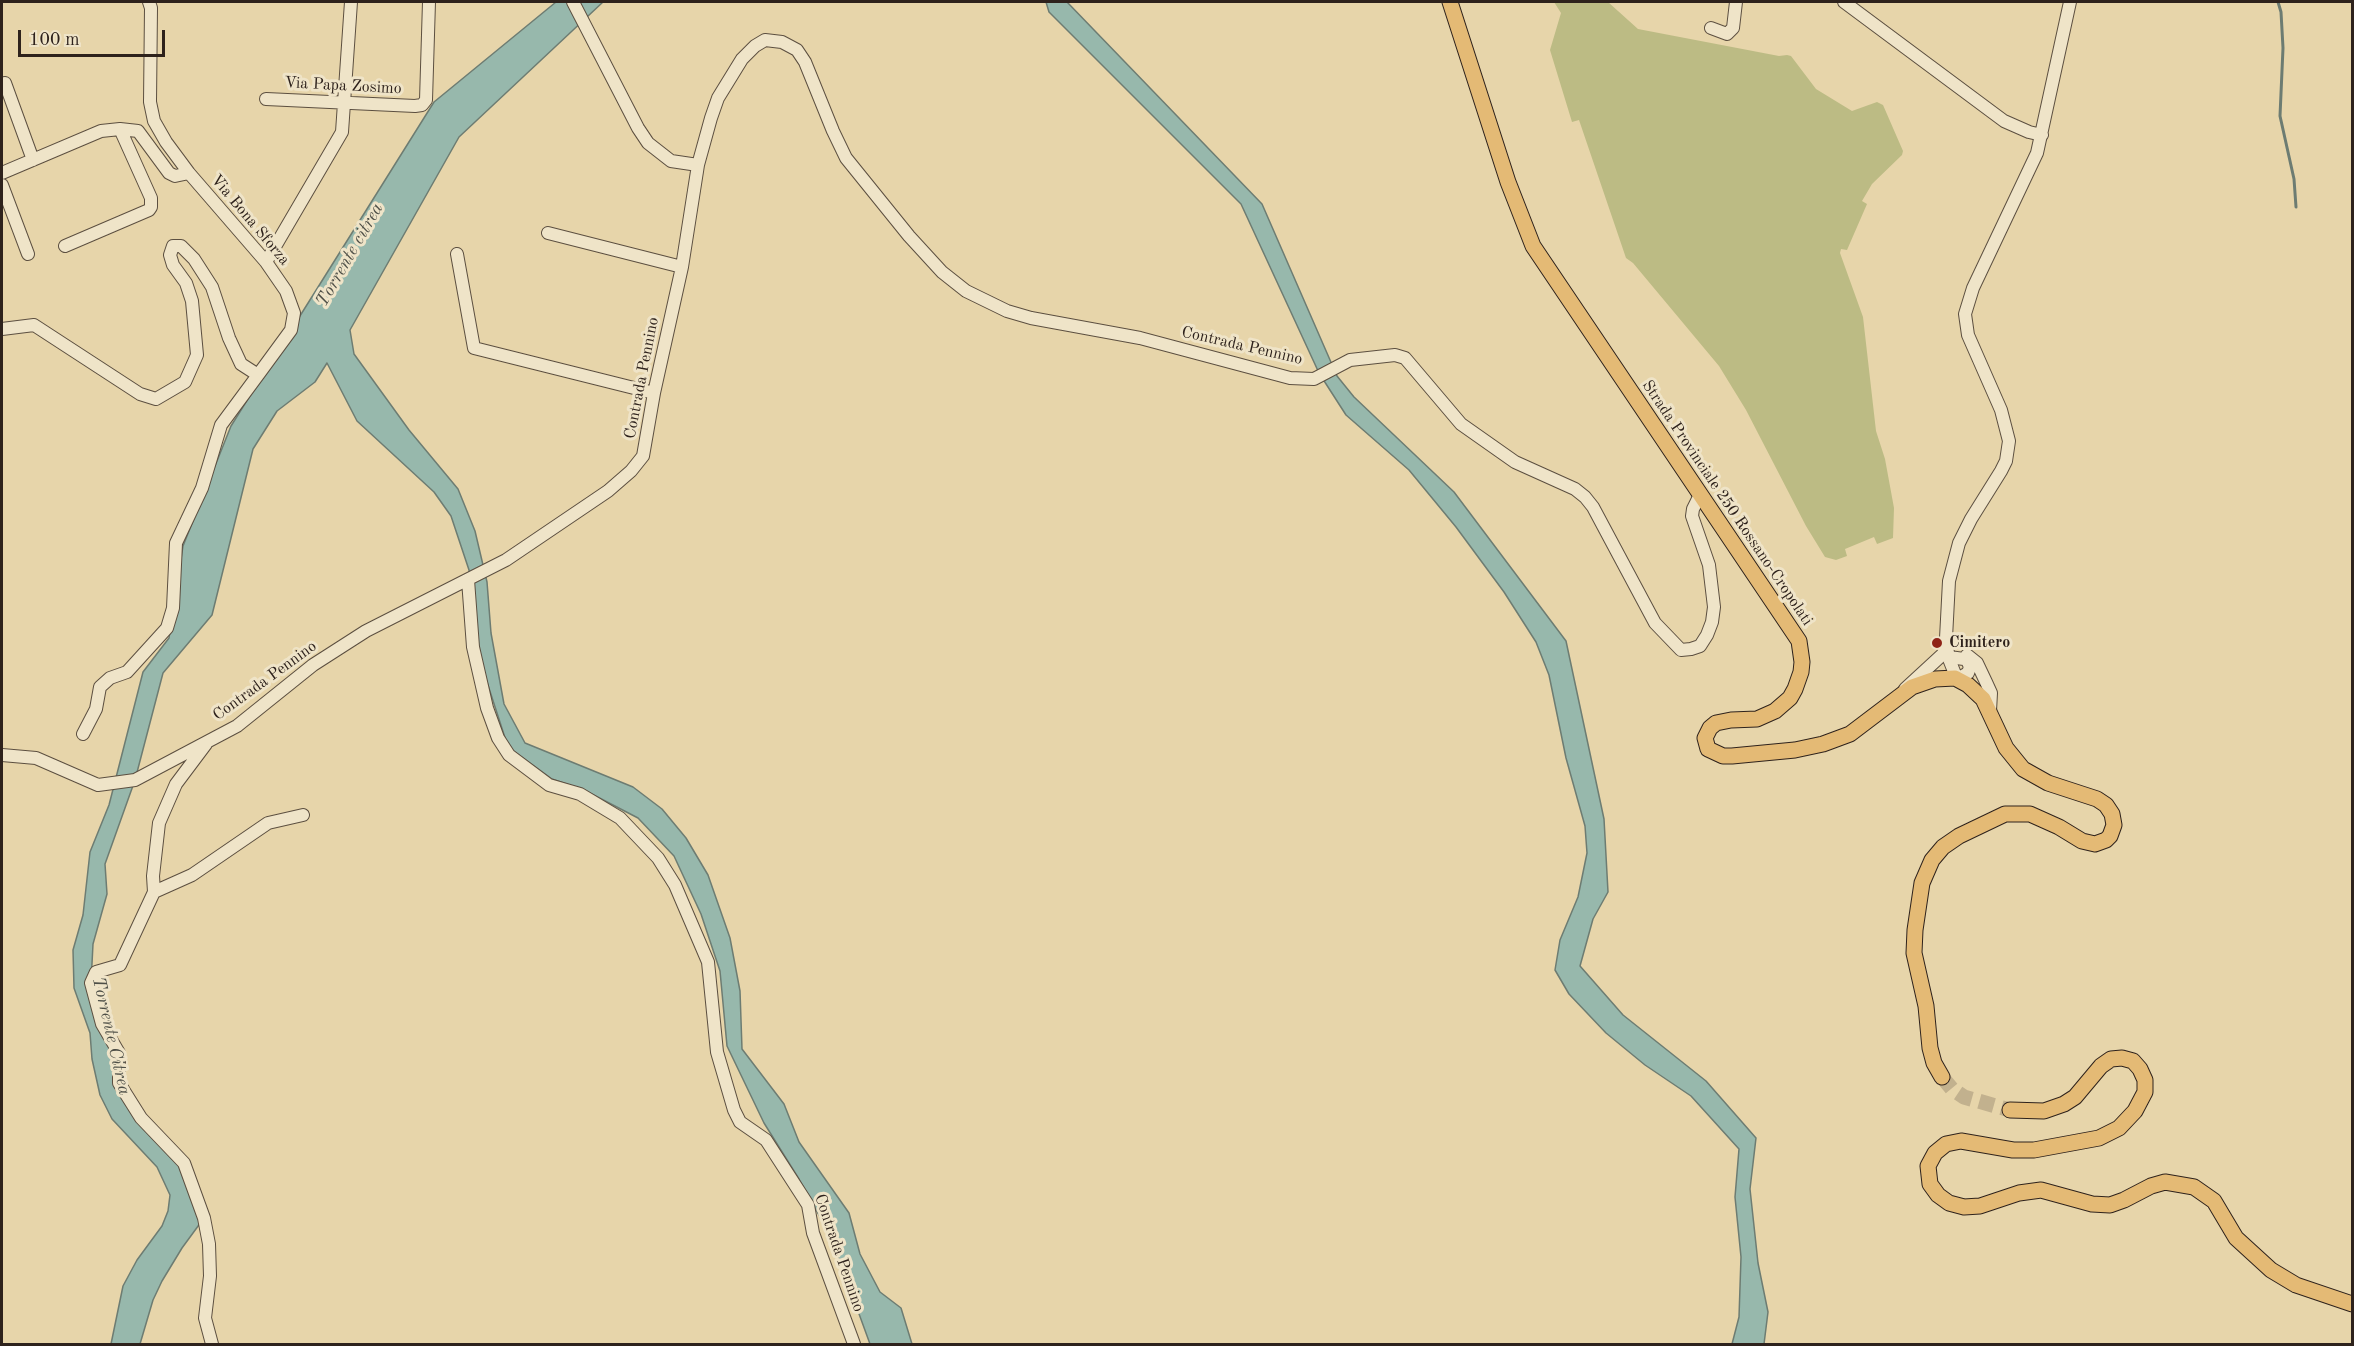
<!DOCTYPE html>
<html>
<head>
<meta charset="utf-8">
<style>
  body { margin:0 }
  #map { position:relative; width:2354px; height:1346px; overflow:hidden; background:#e7d5aa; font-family:"Old Standard TT",serif }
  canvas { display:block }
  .frame { position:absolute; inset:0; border:3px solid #2e221c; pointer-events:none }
  .scale { position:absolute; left:18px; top:30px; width:147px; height:27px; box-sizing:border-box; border:3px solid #2e221c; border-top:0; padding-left:8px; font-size:18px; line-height:21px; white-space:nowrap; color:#2e221c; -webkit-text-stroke:4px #efe4c8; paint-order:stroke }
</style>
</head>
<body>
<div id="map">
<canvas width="2354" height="1346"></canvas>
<div class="frame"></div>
<div class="scale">100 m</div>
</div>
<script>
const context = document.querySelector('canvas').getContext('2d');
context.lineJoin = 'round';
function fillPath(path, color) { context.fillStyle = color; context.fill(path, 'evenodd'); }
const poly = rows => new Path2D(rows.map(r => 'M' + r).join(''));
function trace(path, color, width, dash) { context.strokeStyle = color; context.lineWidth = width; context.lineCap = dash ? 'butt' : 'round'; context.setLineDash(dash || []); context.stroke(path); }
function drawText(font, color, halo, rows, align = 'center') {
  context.font = font + ' "Old Standard TT",serif'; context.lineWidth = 6; context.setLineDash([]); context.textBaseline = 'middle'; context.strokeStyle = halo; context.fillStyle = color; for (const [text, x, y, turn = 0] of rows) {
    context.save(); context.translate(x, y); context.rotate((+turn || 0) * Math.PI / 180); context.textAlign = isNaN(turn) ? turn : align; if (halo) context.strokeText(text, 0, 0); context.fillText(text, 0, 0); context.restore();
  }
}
const green = poly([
  [1554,2,1608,2,1638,29,1779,56,1787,55,1791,56,1816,89,1852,111,1877,102,1883,105,1903,151,1902,155,1872,184,1862,201,1867,204,1847,250,1841,249,1840,253,1863,317,1876,431,1885,459,1894,508,1893,538,1877,544,1874,537,1845,549,1847,556,1836,560,1825,557,1806,526,1746,410,1719,366,1633,263,1626,258,1579,120,1572,122,1550,50,1561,13]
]);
const water = poly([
  [556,2,603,2,459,137,350,330,354,354,409,430,458,489,475,531,487,582,491,633,504,704,525,743,633,787,662,809,686,838,708,875,730,938,740,991,742,1049,784,1104,799,1142,849,1213,860,1254,880,1292,901,1308,912,1344,870,1344,831,1237,799,1179,764,1123,727,1046,720,971,701,914,674,856,638,818,584,790,552,779,508,747,486,679,477,641,469,570,451,516,434,492,357,421,327,363,315,382,277,411,253,449,212,615,163,673,135,780,105,864,107,894,93,944,91,983,119,1053,119,1083,184,1163,204,1218,182,1248,162,1281,153,1300,140,1344,111,1344,123,1286,137,1260,162,1226,168,1211,170,1195,157,1167,112,1119,100,1095,92,1059,90,1033,74,988,73,950,83,915,90,852,109,805,143,672,169,638,183,546,231,426,434,102,556,2],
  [1046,2,1067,2,1262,204,1337,376,1354,397,1454,492,1566,641,1604,819,1608,892,1593,919,1580,966,1623,1015,1706,1081,1756,1138,1750,1189,1758,1263,1768,1312,1764,1344,1732,1344,1739,1317,1741,1257,1735,1197,1739,1149,1691,1096,1645,1065,1606,1033,1569,994,1555,970,1560,940,1578,897,1587,853,1585,826,1566,758,1549,675,1536,642,1504,592,1456,527,1409,470,1346,415,1319,373,1241,204,1049,12,1046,2]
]);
const stream = poly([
  [2278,2,2281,12,2283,48,2280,116,2294,179,2296,207]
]);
const majorTunnel = poly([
  [1942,1077,1952,1089,1964,1097,2010,1110]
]);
const minor = poly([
  [573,2,638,128,648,143,671,161,698,165],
  [1844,2,2004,121,2029,132,2042,135],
  [1711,28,1727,34,1733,28,1736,2],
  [2,84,5,83,33,160],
  [266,99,415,106,422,105,426,100,429,2],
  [2,173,101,131,120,129,138,131,169,173,175,176,189,173],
  [2,185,28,254],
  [548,233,682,267],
  [65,246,149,210,151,207,151,198,120,129],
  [457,254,474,348,654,393],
  [266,262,342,132,351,2],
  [2,329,34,325,140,394,156,399,185,382,197,355,192,301,186,283,173,265,170,255,173,246,181,246,194,259,212,287,229,338,241,364,258,375,291,330,294,313,286,291,266,262,189,173,166,142,154,121,150,102,151,8,149,2],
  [468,580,473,647,487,708,498,738,509,755,549,785,580,794,620,818,658,858,675,885,708,962,717,1052,734,1110,740,1122,766,1140,808,1205,813,1233,854,1344],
  [1943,654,1945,656,1949,657,1964,659,1967,660,1970,667,1968,673,1957,679,1949,659,1949,657,1947,648,1946,638,1949,581,1959,543,1971,519,2001,471,2006,461,2009,441,2001,410,1968,335,1965,314,1973,288,2037,153,2070,2],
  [1967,655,1977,663,1986,682,1991,693,1990,711],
  [1905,689,1943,654,1945,648],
  [83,734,96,709,100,687,110,678,127,672,167,628,173,608,176,543,202,488,221,425,258,375],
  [206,744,176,784,159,823,153,876,154,892,192,875,268,823,303,815],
  [2,755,36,758,98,785,135,780,237,726,313,665,366,631,506,560,608,491,631,471,643,456,654,393,682,267,698,165,711,118,718,98,742,59,755,46,765,40,782,42,797,50,805,62,833,131,846,158,909,236,942,272,966,291,1007,311,1031,318,1140,338,1290,378,1314,379,1350,360,1395,355,1405,358,1461,424,1515,462,1575,489,1585,497,1593,507,1609,537,1655,623,1681,650,1691,649,1700,646,1707,635,1712,622,1714,607,1709,565,1692,516,1693,509,1698,499],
  [154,892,120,965,96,972,91,983,102,1024,119,1053,119,1083,141,1118,184,1163,204,1218,209,1244,210,1276,205,1318,212,1344]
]);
const major = poly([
  [1450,2,1508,182,1533,246,1799,641,1802,662,1801,672,1795,689,1790,698,1775,711,1757,719,1731,720,1716,723,1710,728,1705,738,1708,749,1723,756,1732,756,1795,750,1823,744,1850,734,1912,687,1935,679,1955,678,1968,685,1983,699,2006,748,2023,769,2048,783,2097,799,2106,805,2112,814,2114,825,2110,836,2106,840,2095,844,2082,841,2059,827,2030,814,2005,814,1959,836,1943,847,1932,860,1922,883,1915,930,1914,953,1926,1006,1930,1048,1934,1063,1942,1077],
  [2010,1110,2044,1111,2064,1104,2075,1097,2101,1066,2111,1059,2122,1058,2133,1061,2140,1069,2145,1080,2145,1092,2135,1111,2119,1128,2099,1138,2034,1150,2013,1150,1961,1141,1946,1144,1935,1153,1928,1166,1930,1184,1938,1195,1949,1203,1964,1207,1980,1206,2019,1193,2041,1190,2092,1204,2110,1205,2124,1200,2151,1186,2165,1182,2194,1187,2214,1201,2236,1238,2271,1270,2296,1285,2352,1304]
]);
const markers = [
  [1937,643,6,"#8f2418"]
];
const streetNames = [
  ["Via Papa Zosimo",343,86,3],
  ["Via Bona Sforza",250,220,50],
  ["Contrada Pennino",1242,346,13],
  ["Contrada Pennino",642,378,-79],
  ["Strada Provinciale 250 Rossano-Cropolati",1727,503,56],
  ["Contrada Pennino",265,681,-36],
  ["Contrada Pennino",839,1253,71]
];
const poiNames = [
  ["Cimitero",1949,643]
];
const waterNames = [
  ["Torrente citrea",350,255,-60],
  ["Torrente Citrea",111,1036,77]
];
fillPath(green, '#bcbb84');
fillPath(water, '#97b8ac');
trace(water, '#6d7c72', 1.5);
trace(stream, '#6d7c72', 3);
trace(majorTunnel, '#c2b18e', 15, [15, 8]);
trace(minor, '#5c4f40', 14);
trace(major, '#2e221c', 17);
trace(minor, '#efe4c8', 12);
trace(major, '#e4ba75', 15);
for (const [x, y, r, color] of markers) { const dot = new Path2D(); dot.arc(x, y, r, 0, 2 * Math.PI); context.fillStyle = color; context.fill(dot); trace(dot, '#efe4c8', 2); }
drawText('16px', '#2e221c', '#efe4c8', streetNames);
drawText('bold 16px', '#2e221c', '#efe4c8', poiNames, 'left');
drawText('italic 18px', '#4e4f47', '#efe4c8', waterNames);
</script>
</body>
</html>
